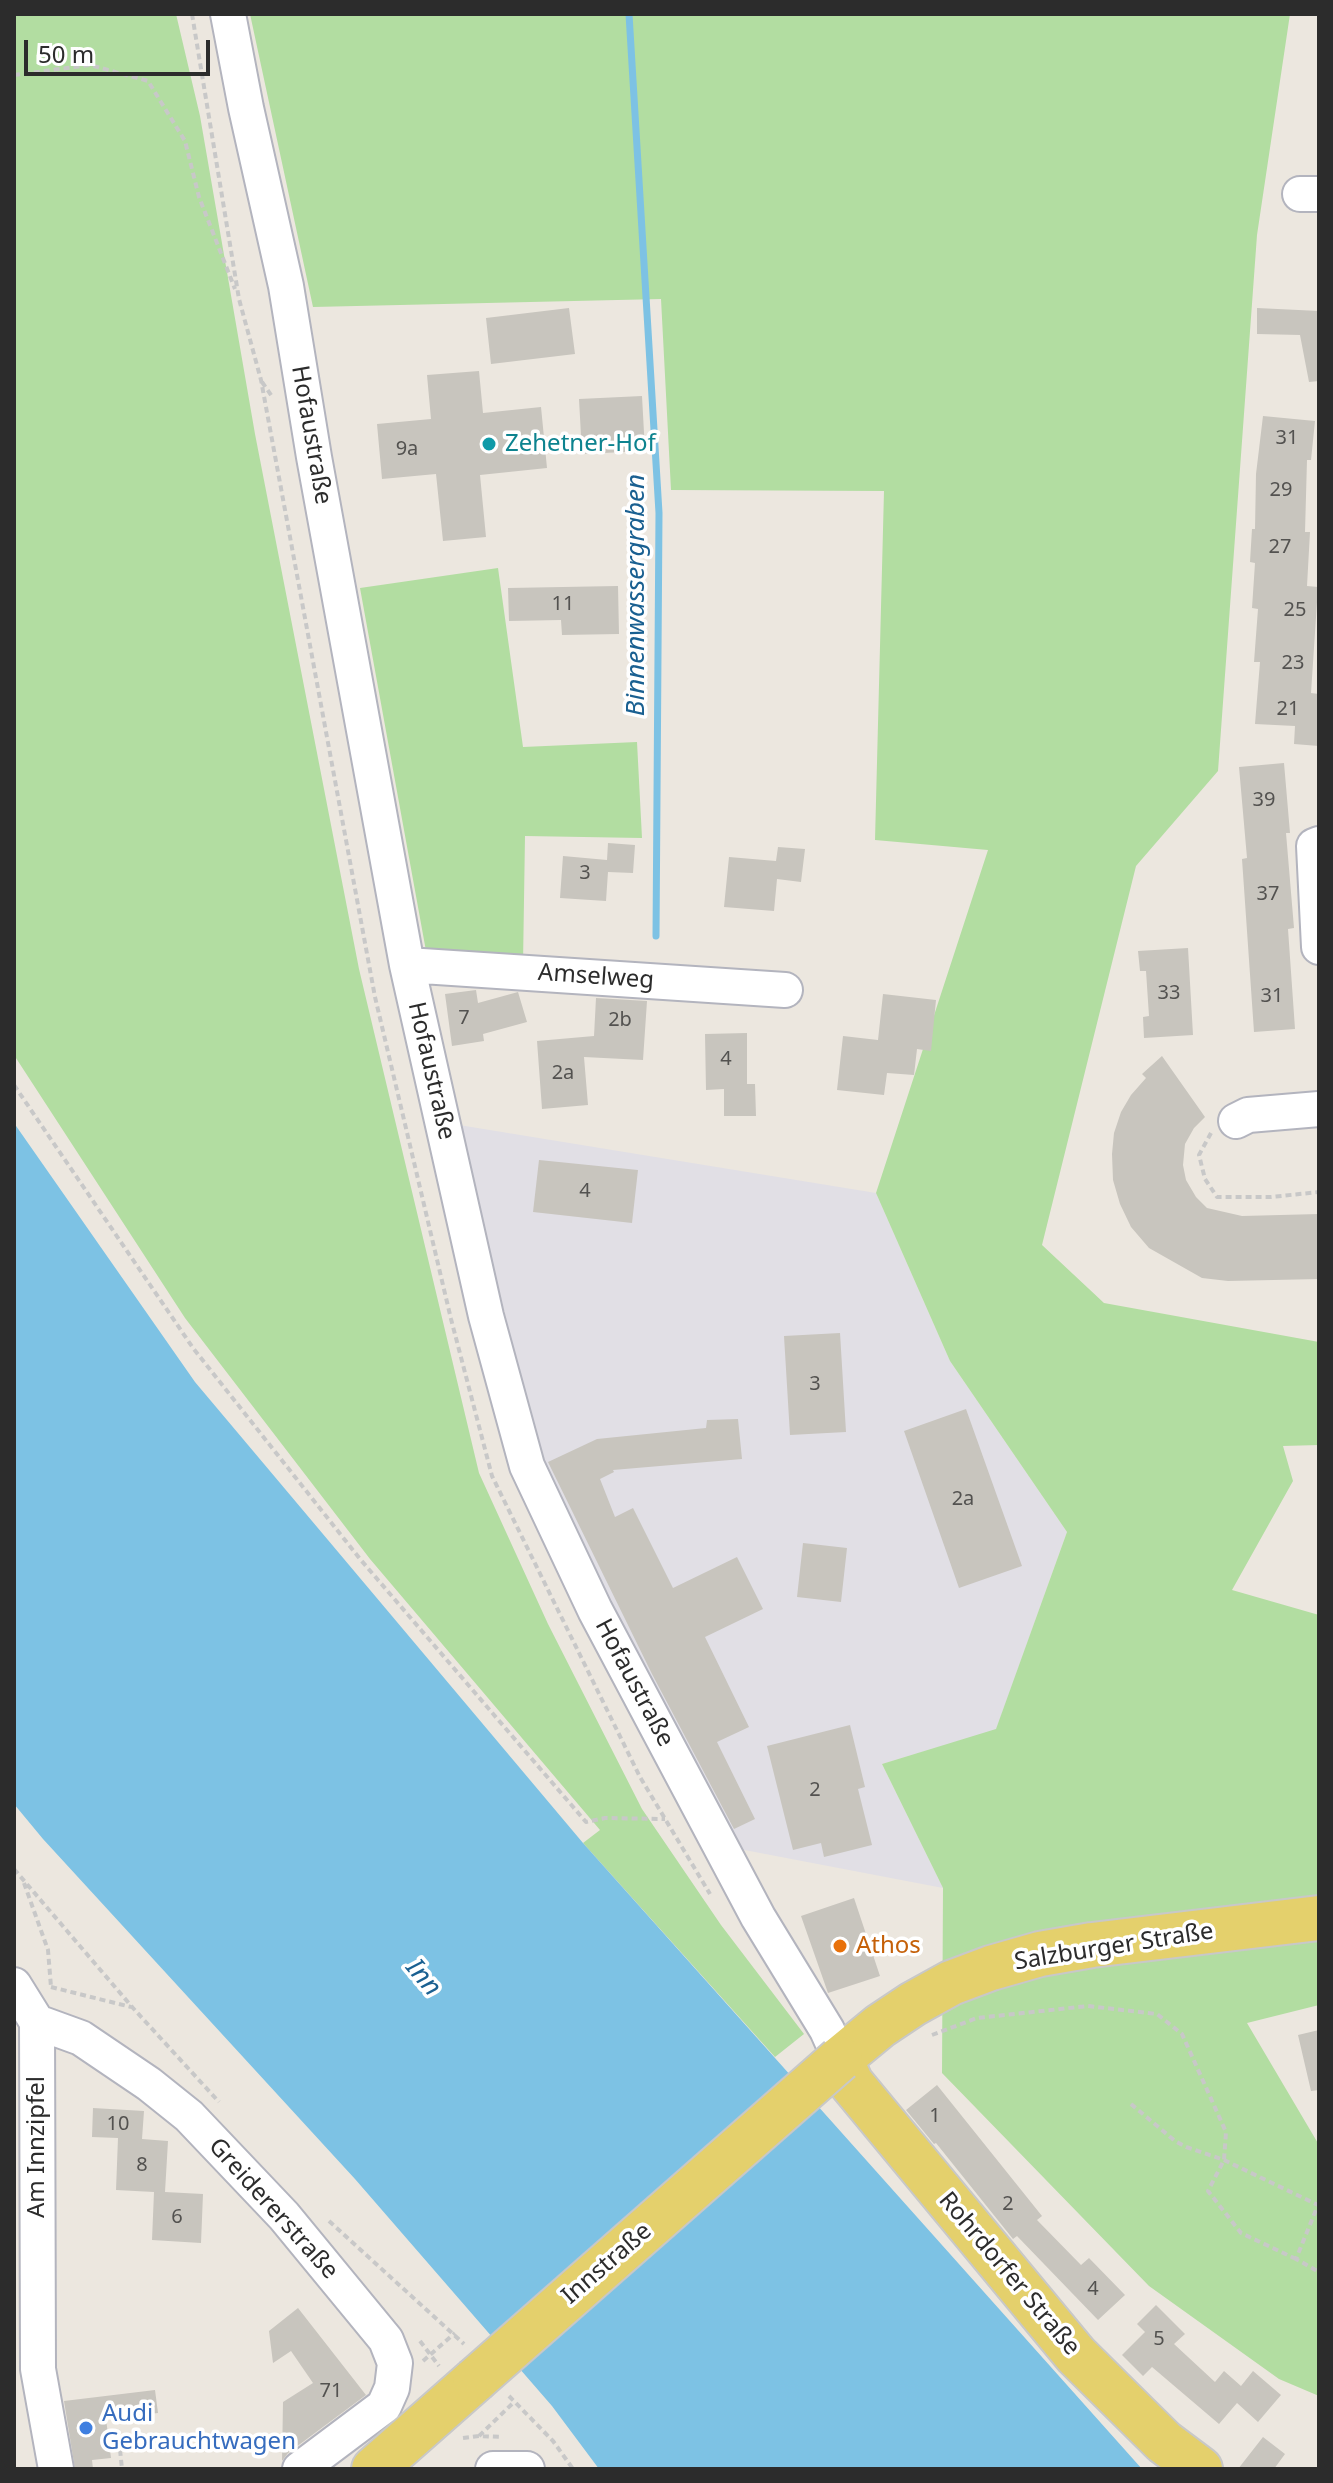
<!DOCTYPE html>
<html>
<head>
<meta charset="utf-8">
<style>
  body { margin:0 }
  #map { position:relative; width:1333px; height:2483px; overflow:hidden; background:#ece7df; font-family:"Noto Sans",sans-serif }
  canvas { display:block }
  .frame { position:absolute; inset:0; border:16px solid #2c2c2c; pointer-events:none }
  .scale { position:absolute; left:24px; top:40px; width:186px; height:36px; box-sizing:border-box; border:4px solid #2c2c2c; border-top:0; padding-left:10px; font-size:24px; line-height:28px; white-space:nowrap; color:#2c2c2c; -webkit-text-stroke:6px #fff; paint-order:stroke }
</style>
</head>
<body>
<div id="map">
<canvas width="1333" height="2483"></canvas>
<div class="frame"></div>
<div class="scale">50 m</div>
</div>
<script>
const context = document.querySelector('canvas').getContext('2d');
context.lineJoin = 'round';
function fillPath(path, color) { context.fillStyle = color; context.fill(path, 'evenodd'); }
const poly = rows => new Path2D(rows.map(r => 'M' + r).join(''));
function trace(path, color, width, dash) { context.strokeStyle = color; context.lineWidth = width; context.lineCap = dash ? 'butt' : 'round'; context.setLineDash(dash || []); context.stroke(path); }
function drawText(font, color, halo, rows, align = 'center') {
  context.font = font + ' "Noto Sans",sans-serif'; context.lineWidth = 7; context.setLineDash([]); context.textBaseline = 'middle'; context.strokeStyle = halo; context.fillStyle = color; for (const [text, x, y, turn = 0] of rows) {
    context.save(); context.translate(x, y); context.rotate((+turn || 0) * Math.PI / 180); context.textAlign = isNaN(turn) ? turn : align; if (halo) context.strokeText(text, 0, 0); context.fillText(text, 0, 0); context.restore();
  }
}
const industrial = poly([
  [459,1125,876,1193,950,1361,1067,1532,996,1730,882,1764,943,1888,734,1848,541,1463]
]);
const green = poly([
  [14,14,176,14,200,116,255,434,359,969,479,1473,548,1624,642,1809,721,1925,804,2034,775,2057,583,1843,600,1830,370,1559,185,1318,14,1055],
  [250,14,1290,14,1257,235,1218,771,1136,866,1042,1245,1104,1303,1319,1342,1319,1445,1283,1446,1293,1481,1232,1590,1319,1615,1319,2005,1247,2023,1319,2145,1319,2396,1279,2379,1149,2286,942,2073,943,1888,882,1764,996,1729,1067,1532,950,1361,876,1193,988,850,875,840,884,491,671,490,661,299,313,307],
  [498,568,523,747,637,742,642,838,525,836,523,964,428,962,360,588]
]);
const water = poly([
  [14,1123,195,1382,583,1843,1142,2469,599,2469,552,2406,355,2179,43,1839,14,1804]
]);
const stream = poly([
  [629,14,659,513,656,936]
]);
const building = poly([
  [569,308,575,354,491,364,486,318],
  [1257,308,1319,311,1319,381,1309,382,1300,335,1257,334],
  [479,371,483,413,541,407,547,468,480,475,486,537,443,541,436,474,382,479,377,424,431,419,427,375],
  [642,396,645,451,582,454,579,399],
  [1263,416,1315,421,1311,460,1307,460,1305,532,1310,532,1307,586,1318,587,1311,693,1319,694,1319,746,1294,744,1295,726,1255,724,1260,662,1254,662,1258,609,1252,608,1255,563,1250,562,1252,529,1255,529,1256,474],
  [618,586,619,634,562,635,561,620,509,621,508,588],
  [1284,763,1290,833,1286,833,1294,928,1288,929,1295,1029,1254,1032,1242,859,1247,858,1239,767],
  [608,843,635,845,633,873,608,872,606,901,560,898,563,856,607,860],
  [778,847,805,849,801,882,777,879,774,911,724,907,729,857,776,861],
  [1188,948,1193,1035,1144,1038,1143,1017,1149,1016,1146,971,1140,971,1138,951],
  [476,990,478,1003,518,992,527,1022,483,1034,484,1041,452,1046,445,994],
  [883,994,936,1000,931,1051,917,1049,914,1075,887,1073,884,1095,837,1090,843,1036,878,1040],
  [596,998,647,1001,643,1060,584,1057,588,1105,542,1109,537,1041,594,1036],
  [747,1033,747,1084,755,1084,756,1116,724,1116,724,1089,706,1090,705,1034],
  [1162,1056,1205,1117,1194,1128,1185,1144,1183,1165,1186,1180,1196,1197,1207,1208,1242,1216,1319,1214,1319,1279,1228,1281,1202,1278,1149,1248,1131,1227,1120,1204,1113,1180,1112,1154,1114,1133,1121,1112,1131,1095,1146,1078,1142,1074],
  [539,1160,638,1170,632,1223,533,1212],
  [840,1333,846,1432,790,1435,784,1336],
  [966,1409,1022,1566,959,1588,904,1431],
  [738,1419,742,1459,613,1470,614,1472,600,1479,615,1517,633,1508,673,1588,737,1557,763,1609,705,1637,749,1727,717,1742,755,1819,734,1829,652,1674,548,1462,597,1439,706,1428,707,1420],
  [803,1543,847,1548,841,1602,797,1597],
  [850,1725,865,1787,858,1789,872,1845,824,1857,821,1843,793,1850,767,1746],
  [854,1898,880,1976,828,1993,801,1916],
  [1319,2030,1319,2090,1311,2091,1298,2035],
  [937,2085,1042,2216,1037,2220,1081,2265,1089,2258,1125,2295,1098,2320,1017,2236,1013,2239,936,2143,934,2144,906,2110],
  [93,2108,144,2111,142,2139,168,2141,165,2192,203,2194,201,2243,152,2240,154,2192,116,2190,118,2138,92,2137],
  [1156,2305,1185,2334,1174,2344,1215,2382,1224,2371,1241,2386,1253,2371,1281,2395,1258,2422,1237,2403,1219,2424,1152,2367,1143,2376,1122,2355,1145,2332,1137,2324],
  [298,2308,366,2395,288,2453,282,2461,283,2402,313,2383,291,2351,273,2363,269,2331],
  [155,2390,158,2413,106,2419,111,2458,92,2460,93,2469,75,2469,64,2401],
  [1263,2437,1285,2454,1274,2469,1238,2469]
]);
const path = poly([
  [192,14,239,299,261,380,375,997,451,1319,492,1476,640,1777,710,1894],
  [14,75,90,65,148,81,185,141,199,197,235,289],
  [262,382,273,398],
  [14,1085,193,1348,360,1559,586,1822,605,1818,665,1819],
  [1211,1133,1199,1155,1205,1179,1217,1197,1271,1197,1319,1192],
  [14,1869,133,2008,219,2102],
  [24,1883,48,1950,51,1987],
  [51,1987,131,2007],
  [932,2035,977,2018,1088,2006,1157,2014,1182,2034,1226,2132,1224,2160,1208,2191,1241,2233,1296,2259],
  [1131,2104,1175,2141,1186,2147,1224,2160,1318,2205,1296,2259,1319,2272],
  [329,2221,464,2344],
  [420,2341,439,2366],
  [423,2361,455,2333],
  [509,2396,553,2441,573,2469],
  [118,2430,122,2469],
  [479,2436,514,2402],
  [463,2438,479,2436,502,2437]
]);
const minor = poly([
  [228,14,246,108,286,286,314,457,407,965,486,1316,527,1466,595,1610,758,1917,827,2030,840,2059],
  [1300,194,1319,194],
  [1319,844,1314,846,1319,947],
  [407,965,785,990],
  [1236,1121,1248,1115,1319,1109],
  [14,1985,37,2022,81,2038,149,2084,189,2116,284,2216,386,2340,395,2363,392,2388,384,2406,300,2469],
  [37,2022,38,2369,56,2469],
  [493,2469,527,2469]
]);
const major = poly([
  [374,2469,475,2380],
  [1200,2469,1164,2442,1076,2355,851,2083,840,2059,880,2026,913,2004,951,1983,991,1968,1040,1954,1092,1945,1319,1918]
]);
const majorBridge = poly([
  [475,2380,840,2059]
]);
const markers = [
  [489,444,8,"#0f9aa8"],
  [840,1946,8,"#e8710a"],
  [86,2428,8,"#3f7fe0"]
];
const numberNames = [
  ["31",1287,438],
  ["9a",407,449],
  ["29",1281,490],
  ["27",1280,547],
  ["11",563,604],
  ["25",1295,610],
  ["23",1293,663],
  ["21",1288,709],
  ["39",1264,800],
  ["3",585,873],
  ["37",1268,894],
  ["33",1169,993],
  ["31",1272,996],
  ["7",464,1018],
  ["2b",620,1020],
  ["4",726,1059],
  ["2a",563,1073],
  ["4",585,1191],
  ["3",815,1384],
  ["2a",963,1499],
  ["2",815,1790],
  ["1",935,2116],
  ["10",118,2124],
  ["8",142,2165],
  ["2",1008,2204],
  ["6",177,2217],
  ["4",1093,2289],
  ["5",1159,2339],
  ["71",331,2391]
];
const streetNames = [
  ["Hofaustraße",311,435,80],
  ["Amselweg",596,977,4],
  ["Hofaustraße",431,1071,77],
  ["Hofaustraße",634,1683,62],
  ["Salzburger Straße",1114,1947,-9],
  ["Am Innzipfel",37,2147,-90],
  ["Greidererstraße",273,2209,48],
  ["Innstraße",607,2264,-41],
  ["Rohrdorfer Straße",1009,2274,50]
];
const cultureNames = [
  ["Zehetner-Hof",505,444]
];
const foodNames = [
  ["Athos",856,1946]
];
const shopNames = [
  ["Audi",102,2414],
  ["Gebrauchtwagen",102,2442]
];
const waterNames = [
  ["Binnenwassergraben",637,595,-90],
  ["Inn",423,1978,50]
];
fillPath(industrial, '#e1dfe5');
fillPath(green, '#b2dda1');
fillPath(water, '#7dc2e4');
trace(stream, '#7dc2e4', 7);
fillPath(building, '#c8c5be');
trace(minor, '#b3b4be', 38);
trace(major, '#c8c8c8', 48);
trace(path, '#c8c8c8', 4, [6, 4]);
trace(minor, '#fff', 34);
trace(major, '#e4d06c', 44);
trace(majorBridge, '#c8c8c8', 48, []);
trace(majorBridge, '#e4d06c', 44);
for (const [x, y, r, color] of markers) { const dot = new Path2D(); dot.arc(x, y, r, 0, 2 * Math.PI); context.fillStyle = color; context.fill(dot); trace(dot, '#fff', 3); }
drawText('20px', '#535250', null, numberNames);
drawText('24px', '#2c2c2c', '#fff', streetNames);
drawText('24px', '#0d838f', '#fff', cultureNames, 'left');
drawText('24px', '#c56008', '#fff', foodNames, 'left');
drawText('24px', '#366cbe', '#fff', shopNames, 'left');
drawText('italic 26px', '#1a6091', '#fff', waterNames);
</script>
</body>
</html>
